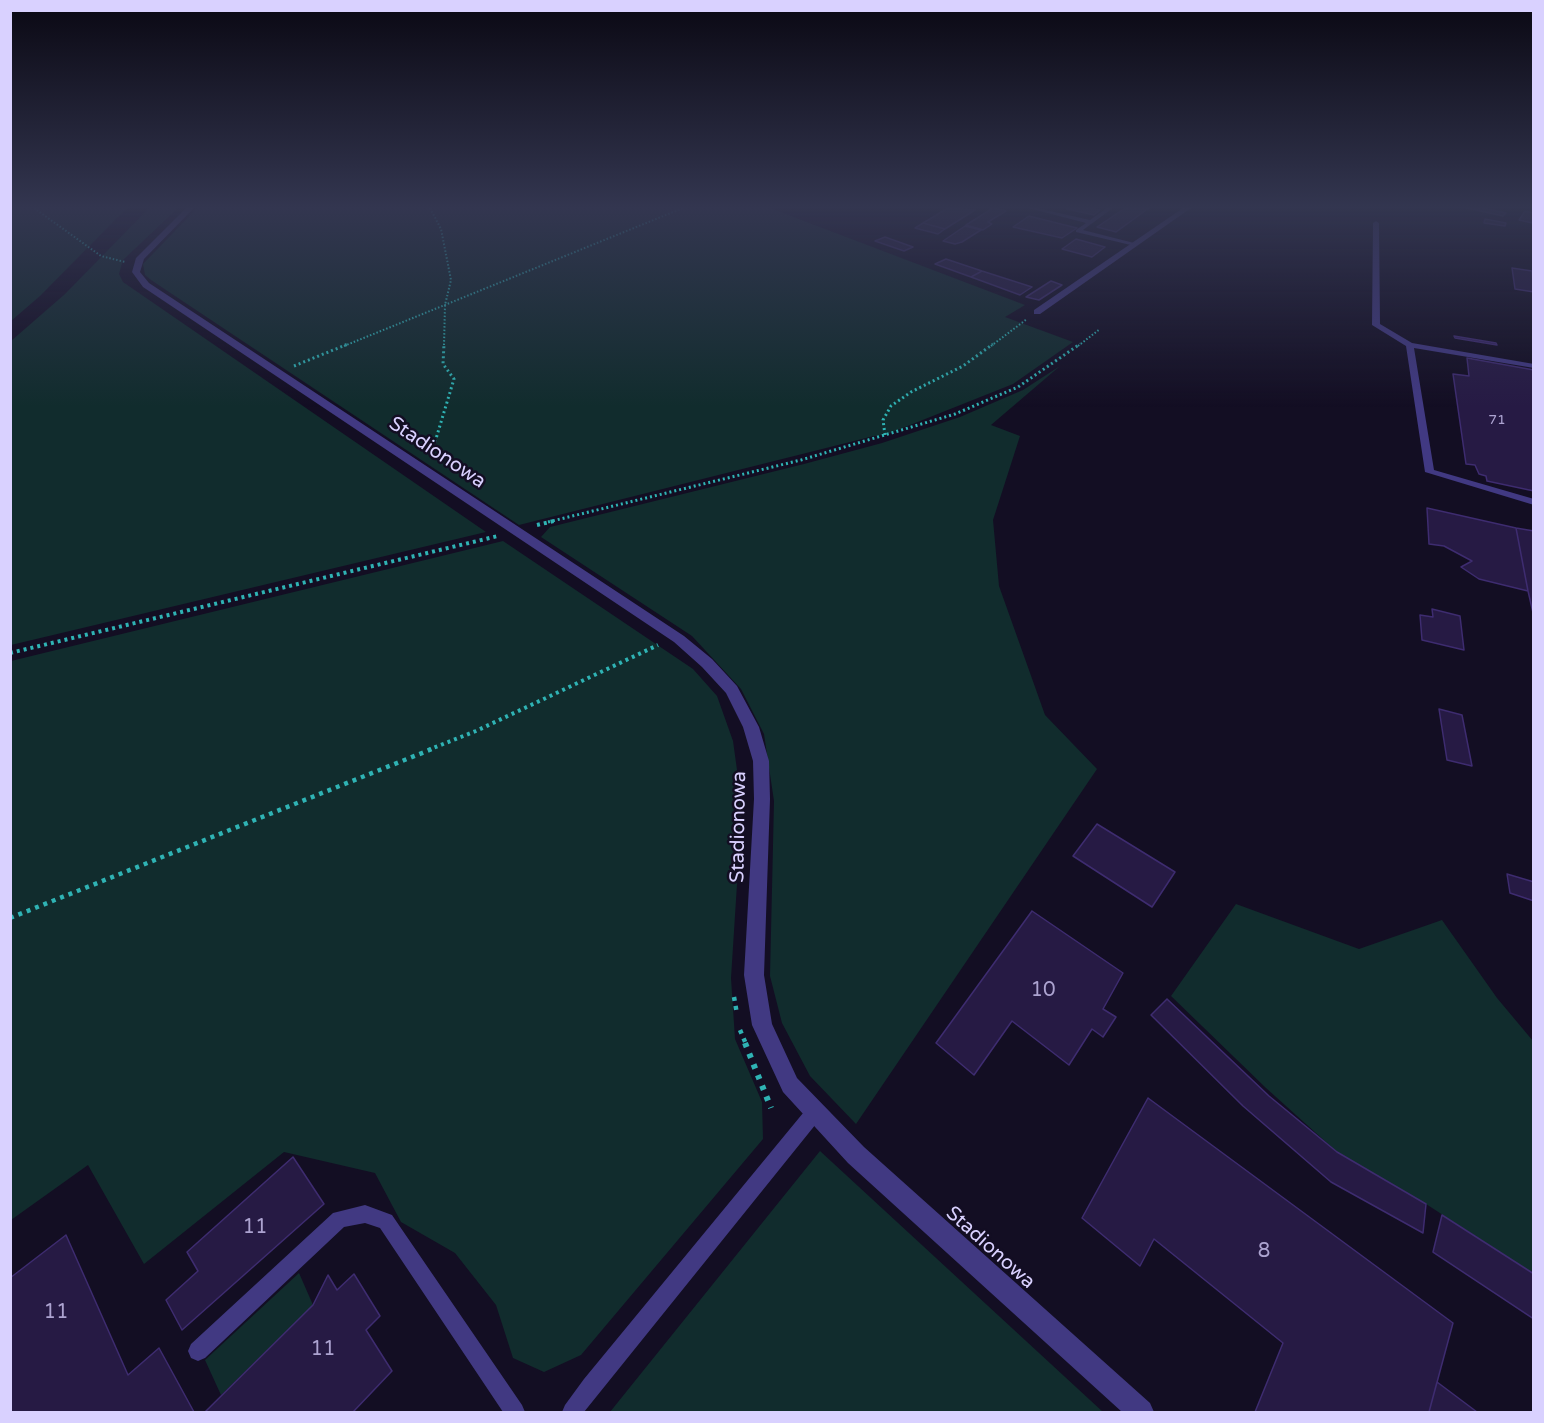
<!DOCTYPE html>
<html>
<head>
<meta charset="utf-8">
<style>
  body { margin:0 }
  #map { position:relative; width:1544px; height:1423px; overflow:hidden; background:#130e23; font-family:"Varela Round",sans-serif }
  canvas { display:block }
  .frame { position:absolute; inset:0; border:12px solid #d9d1ff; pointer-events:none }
</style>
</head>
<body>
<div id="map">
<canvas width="1544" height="1423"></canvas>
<div class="frame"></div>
</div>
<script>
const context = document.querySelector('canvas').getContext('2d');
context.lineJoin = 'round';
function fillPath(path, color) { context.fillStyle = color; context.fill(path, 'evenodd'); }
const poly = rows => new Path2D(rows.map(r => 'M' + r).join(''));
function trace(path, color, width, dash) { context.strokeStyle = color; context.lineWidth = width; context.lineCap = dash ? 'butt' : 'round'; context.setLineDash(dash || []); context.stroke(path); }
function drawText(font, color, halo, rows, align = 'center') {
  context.font = font + ' "Varela Round",sans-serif'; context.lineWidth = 5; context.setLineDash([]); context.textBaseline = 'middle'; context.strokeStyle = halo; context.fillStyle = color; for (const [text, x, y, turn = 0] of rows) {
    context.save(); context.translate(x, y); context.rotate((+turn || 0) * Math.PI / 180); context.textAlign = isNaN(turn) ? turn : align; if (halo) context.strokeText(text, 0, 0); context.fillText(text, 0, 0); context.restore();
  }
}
const green = poly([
  [11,208,127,208,40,296,11,321],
  [149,208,178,208,123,260,119,274,123,282,486,532,11,645,11,341,65,294],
  [197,208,770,208,1025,305,1005,317,1073,342,1013,384,885,435,874,436,519,525,151,280,145,275,143,264],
  [1060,366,991,425,1020,436,993,520,999,586,1045,715,1097,769,856,1124,810,1076,782,1023,770,976,774,801,764,734,741,689,692,636,541,537,550,527,804,464,882,443,960,417,1023,390],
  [503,541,693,669,717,696,733,741,742,806,731,978,735,1039,762,1102,763,1139,581,1355,544,1372,513,1358,496,1305,455,1253,401,1222,375,1173,284,1152,144,1264,88,1165,11,1220,11,661],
  [1236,904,1359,949,1442,920,1497,998,1533,1041,1534,1266,1531,1272,1426,1204,1337,1152,1266,1088,1171,996],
  [820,1151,1103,1412,610,1412],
  [299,1273,313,1305,221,1395,205,1360]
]);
const building = poly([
  [948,208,975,210,945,229,923,223,948,208],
  [993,208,1006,211,988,222,992,224,983,230,966,225,993,208],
  [1069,208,1091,208,1100,210,1094,215,1067,209,1069,208],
  [1125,208,1149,208,1116,232,1097,227,1125,208],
  [1467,208,1483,208,1506,213,1503,216,1467,208],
  [1525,211,1534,213,1532,223,1519,220,1525,211],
  [1029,216,1077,228,1062,238,1013,227,1029,216],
  [1485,219,1506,223,1505,226,1484,223,1485,219],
  [923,223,945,229,938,234,915,228,923,223],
  [965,226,981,230,962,242,955,244,943,241,965,226],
  [885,237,913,247,904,251,875,241,885,237],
  [1076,239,1105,247,1092,257,1062,249,1076,239],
  [946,259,982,271,971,277,935,264,946,259],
  [1512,268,1532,271,1534,292,1515,289,1512,268],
  [982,271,1032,287,1020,295,971,277,982,271],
  [1051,281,1062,285,1039,300,1026,297,1051,281],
  [1454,336,1496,343,1497,345,1455,338,1454,336],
  [1467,358,1534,370,1534,491,1487,481,1486,476,1479,474,1475,465,1466,464,1453,374,1469,376,1467,358],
  [1427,508,1516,528,1528,591,1479,579,1461,567,1472,561,1444,546,1429,544,1427,508],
  [1516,528,1534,531,1534,617,1528,591,1516,528],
  [1432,609,1460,616,1464,650,1422,640,1420,615,1433,617,1432,609],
  [1439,709,1462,715,1472,766,1447,760,1439,709],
  [1097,824,1175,872,1152,907,1073,856,1097,824],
  [1507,874,1534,882,1534,901,1510,893,1507,874],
  [1032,911,1123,973,1103,1009,1116,1017,1103,1037,1092,1029,1069,1065,1012,1021,974,1075,936,1043,1032,911],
  [1167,999,1269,1096,1337,1152,1426,1204,1423,1233,1331,1182,1243,1106,1151,1015,1167,999],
  [1148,1098,1453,1323,1429,1412,1255,1412,1283,1343,1154,1239,1140,1266,1082,1218,1148,1098],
  [293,1157,324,1204,182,1330,166,1300,198,1271,187,1252,293,1157],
  [1442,1215,1534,1274,1534,1319,1433,1252,1442,1215],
  [66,1235,128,1375,159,1348,194,1412,10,1412,10,1278,66,1235],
  [354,1274,380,1316,366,1330,392,1371,353,1412,205,1412,313,1305,328,1275,337,1290,354,1274],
  [1437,1382,1477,1412,1429,1412,1437,1382]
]);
const pathFar4 = poly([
  [34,208,101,256,125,262],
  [430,208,441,229,451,280,445,305,444,346],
  [344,346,683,208],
  [991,346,1027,319],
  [1078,346,1100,329]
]);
const pathFar3 = poly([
  [294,366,348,344],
  [885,435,883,420,891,406,911,392,963,366,993,344],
  [424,452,435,442,454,379,443,364,444,344],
  [548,522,801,460,955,414,1018,387,1080,344]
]);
const pathFar2 = poly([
  [537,525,554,521],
  [10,653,498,536],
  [428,750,476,731,658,645]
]);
const pathFar1 = poly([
  [10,918,432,749],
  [734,997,737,1014],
  [740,1030,746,1044]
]);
const path = poly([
  [745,1043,771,1108]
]);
const lane = poly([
  [1028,208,1037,208,1090,220,1107,208,1113,208,1083,230,1138,244,1135,246,1076,232,1076,230,1086,223,1028,208],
  [1376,221,1379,223,1380,324,1412,343,1534,364,1534,368,1414,348,1434,470,1534,499,1534,505,1425,472,1406,346,1372,325,1373,223,1376,221],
  [814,1105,820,1107,822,1113,820,1119,584,1412,562,1412,565,1405,584,1379,808,1107,814,1105],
  [365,1205,392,1215,522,1405,525,1412,503,1412,380,1228,365,1223,344,1227,205,1358,198,1361,191,1358,188,1351,191,1344,333,1213,365,1205]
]);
const street = poly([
  [186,208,194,208,144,259,140,272,149,283,684,636,712,659,737,686,759,727,769,761,770,799,764,975,772,1024,797,1078,864,1147,1150,1403,1154,1412,1122,1412,848,1163,783,1092,752,1025,744,975,754,799,753,761,743,727,726,693,702,667,674,642,143,287,132,272,136,258,186,208],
  [1183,208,1191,208,1040,314,1034,314,1034,310,1183,208]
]);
const farNumbernames = [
  ["71",1497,420]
];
const streetNames = [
  ["Stadionowa",437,453,34],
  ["Stadionowa",739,827,-89],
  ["Stadionowa",990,1248,42]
];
const nearNumbernames = [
  ["10",1043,991],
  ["11",255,1228],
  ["8",1264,1252],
  ["11",56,1313],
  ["11",323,1350]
];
fillPath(green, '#112c2d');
fillPath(building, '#261a44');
trace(building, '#3e2c70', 1.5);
trace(pathFar4, '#2fb3b4', 2, [1.5, 2]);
trace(pathFar3, '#2fb3b4', 3, [2, 3]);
trace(pathFar2, '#2fb3b4', 4, [3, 4]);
trace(pathFar1, '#2fb3b4', 4.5, [4, 5]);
trace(path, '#2fb3b4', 6, [4.5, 7]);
fillPath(lane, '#413982');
fillPath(street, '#413982');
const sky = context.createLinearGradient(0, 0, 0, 407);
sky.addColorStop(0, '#0a0813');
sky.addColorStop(0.51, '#333650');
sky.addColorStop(1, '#33365000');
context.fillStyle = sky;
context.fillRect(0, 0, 1544, 407);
drawText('14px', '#aca3d0', null, farNumbernames);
drawText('20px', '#d9d1ff', '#130e23', streetNames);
drawText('20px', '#aca3d0', null, nearNumbernames);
</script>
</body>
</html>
